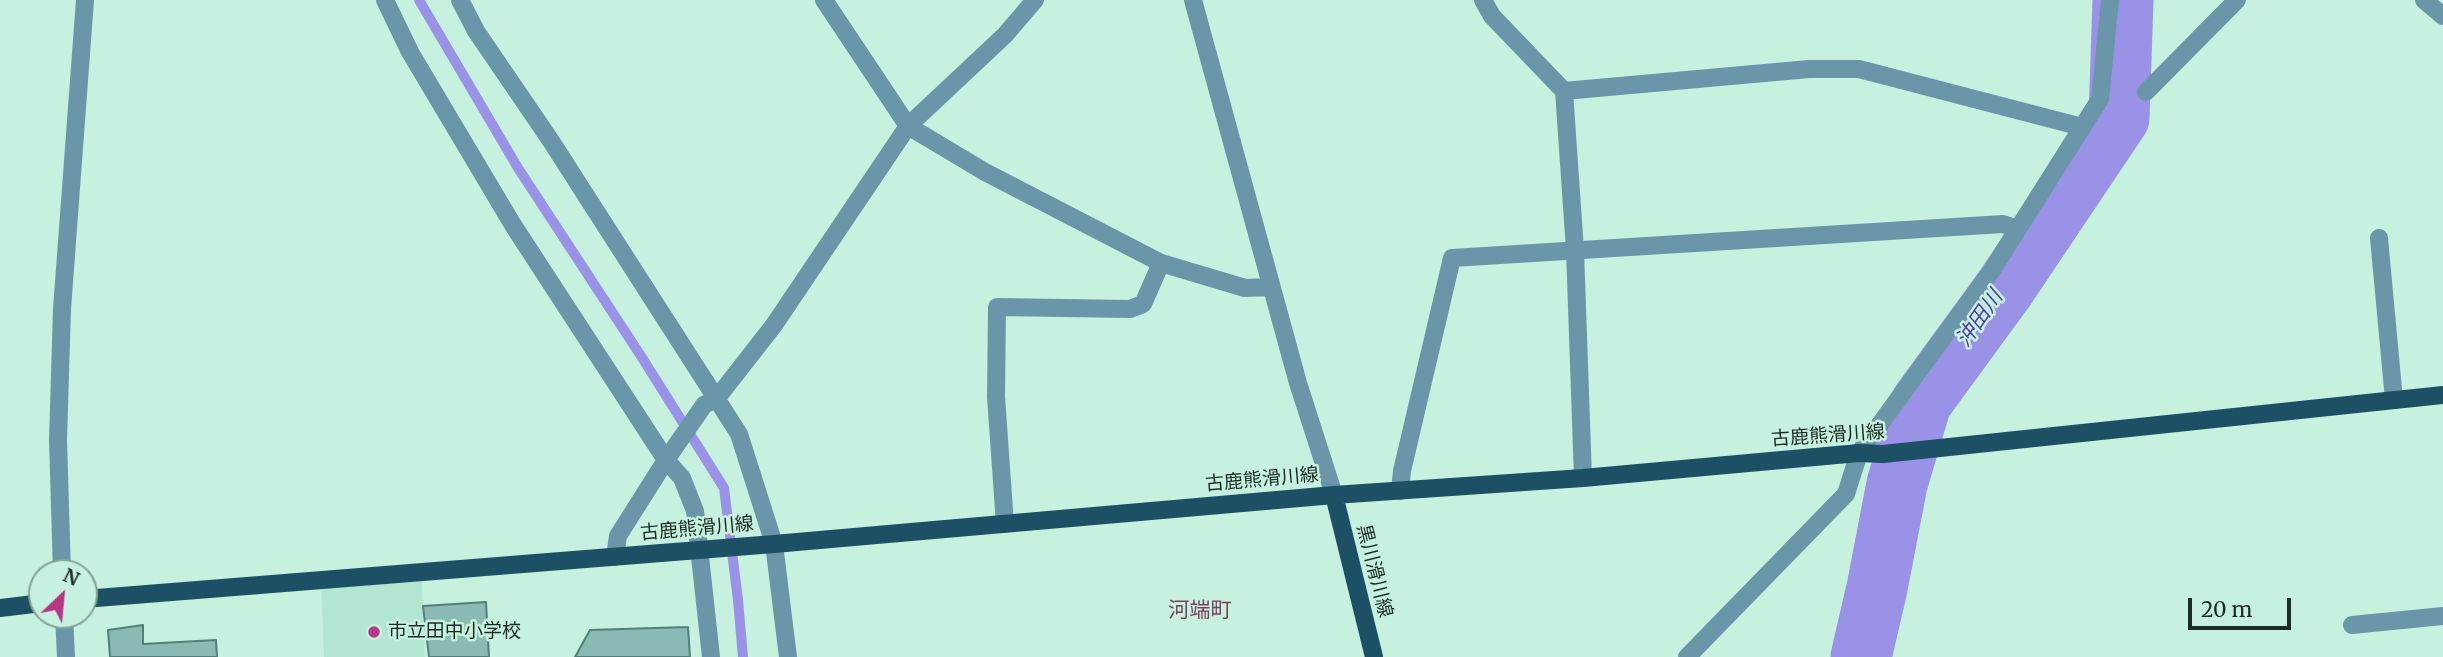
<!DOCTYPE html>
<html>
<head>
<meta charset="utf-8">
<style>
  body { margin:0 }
  #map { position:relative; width:2443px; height:657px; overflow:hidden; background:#c6f1de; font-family:Merriweather,serif }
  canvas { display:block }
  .north { position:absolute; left:28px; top:559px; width:70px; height:70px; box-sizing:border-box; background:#c6f1de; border:2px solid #82a294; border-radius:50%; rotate:26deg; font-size:19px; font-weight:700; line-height:28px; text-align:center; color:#1b2b24 }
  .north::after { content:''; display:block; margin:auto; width:24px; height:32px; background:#b63785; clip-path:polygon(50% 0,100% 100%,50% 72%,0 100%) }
  .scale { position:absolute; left:2188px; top:598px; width:103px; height:32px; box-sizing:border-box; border:4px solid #1b2b24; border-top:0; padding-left:9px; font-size:21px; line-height:24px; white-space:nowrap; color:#1b2b24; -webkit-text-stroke:5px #c6f1de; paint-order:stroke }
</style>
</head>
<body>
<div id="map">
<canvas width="2443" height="657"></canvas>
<div class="north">N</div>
<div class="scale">20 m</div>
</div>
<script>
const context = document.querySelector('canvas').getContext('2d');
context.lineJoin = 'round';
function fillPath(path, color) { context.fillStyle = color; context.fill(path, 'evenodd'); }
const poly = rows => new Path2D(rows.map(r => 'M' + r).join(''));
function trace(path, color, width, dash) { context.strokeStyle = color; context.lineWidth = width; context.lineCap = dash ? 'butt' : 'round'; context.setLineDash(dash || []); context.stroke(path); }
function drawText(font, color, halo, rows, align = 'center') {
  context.font = font + ' Merriweather,"Noto Sans JP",serif'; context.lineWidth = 5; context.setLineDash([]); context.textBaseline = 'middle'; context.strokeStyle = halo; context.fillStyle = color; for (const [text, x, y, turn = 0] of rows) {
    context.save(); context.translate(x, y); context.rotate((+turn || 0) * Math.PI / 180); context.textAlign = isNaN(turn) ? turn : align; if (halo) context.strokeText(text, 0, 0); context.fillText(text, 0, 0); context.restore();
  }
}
const built = poly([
  [421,572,425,657,324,657,321,581]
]);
const stream = poly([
  [419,0,518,168,641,356,724,488,738,600,743,657]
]);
const river = poly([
  [1861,657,1877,588,1897,484,1921,403,2005,288,2119,118,2123,0]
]);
const building = poly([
  [486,602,489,657,429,657,423,606,486,602],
  [143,625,143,644,216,640,217,657,110,657,108,630,143,625],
  [688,627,690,657,575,657,590,630,688,627]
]);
const minor = poly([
  [385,0,410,52,513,225,666,460,682,478,695,511,711,657],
  [460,0,476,31,551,141,739,434,774,544,788,657],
  [824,0,908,126,985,172,1161,263,1245,288,1272,287],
  [1193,0,1298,383,1334,495],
  [1483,0,1492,16,1564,91,1575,250,1583,478],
  [2424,0,2443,16],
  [1564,91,1809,69,1859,69,2082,127],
  [2146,92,2237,0],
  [2379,238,2394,400],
  [1400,491,1402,471,1452,258,2003,224,2017,229],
  [1005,524,996,397,997,307,1130,309,1143,304,1161,263],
  [615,557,618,536,666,460,704,405,717,398,774,325,908,126,1005,35,1035,0],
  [62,573,58,440,62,309,85,0],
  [64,615,66,657],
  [2352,625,2443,616],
  [1687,657,1846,494,1859,453,1992,270,2100,99,2110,0]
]);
const major = poly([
  [1334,495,1374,657],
  [84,599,774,544,1334,495,1583,478,1859,453,1883,454,2443,395],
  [0,608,42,603]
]);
const markers = [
  [374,632,7,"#b63785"]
];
const streetNames = [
  ["古鹿熊滑川線",1828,436,-4],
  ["古鹿熊滑川線",1262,480,-5],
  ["古鹿熊滑川線",697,529,-5],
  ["黒川滑川線",1374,571,76]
];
const poiNames = [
  ["市立田中小学校",388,632]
];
const waterNames = [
  ["沖田川",1980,319,-55]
];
const neighbourhoodNames = [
  ["河端町",1200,611]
];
fillPath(built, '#b2e6d0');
trace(stream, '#9a92e7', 10);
trace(river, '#9a92e7', 61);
fillPath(building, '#8bbab4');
trace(building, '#517f7a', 2);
trace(minor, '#6b96a9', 18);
trace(major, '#1d5064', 18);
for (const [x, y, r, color] of markers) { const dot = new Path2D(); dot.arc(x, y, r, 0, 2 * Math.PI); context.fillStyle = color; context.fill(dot); trace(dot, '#c6f1de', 2.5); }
drawText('19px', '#1b2b24', '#c6f1de', streetNames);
drawText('19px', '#1b2b24', '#c6f1de', poiNames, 'left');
drawText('italic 21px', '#503da0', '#c6f1de', waterNames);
drawText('21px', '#7c3c60', '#c6f1de', neighbourhoodNames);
</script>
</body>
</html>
